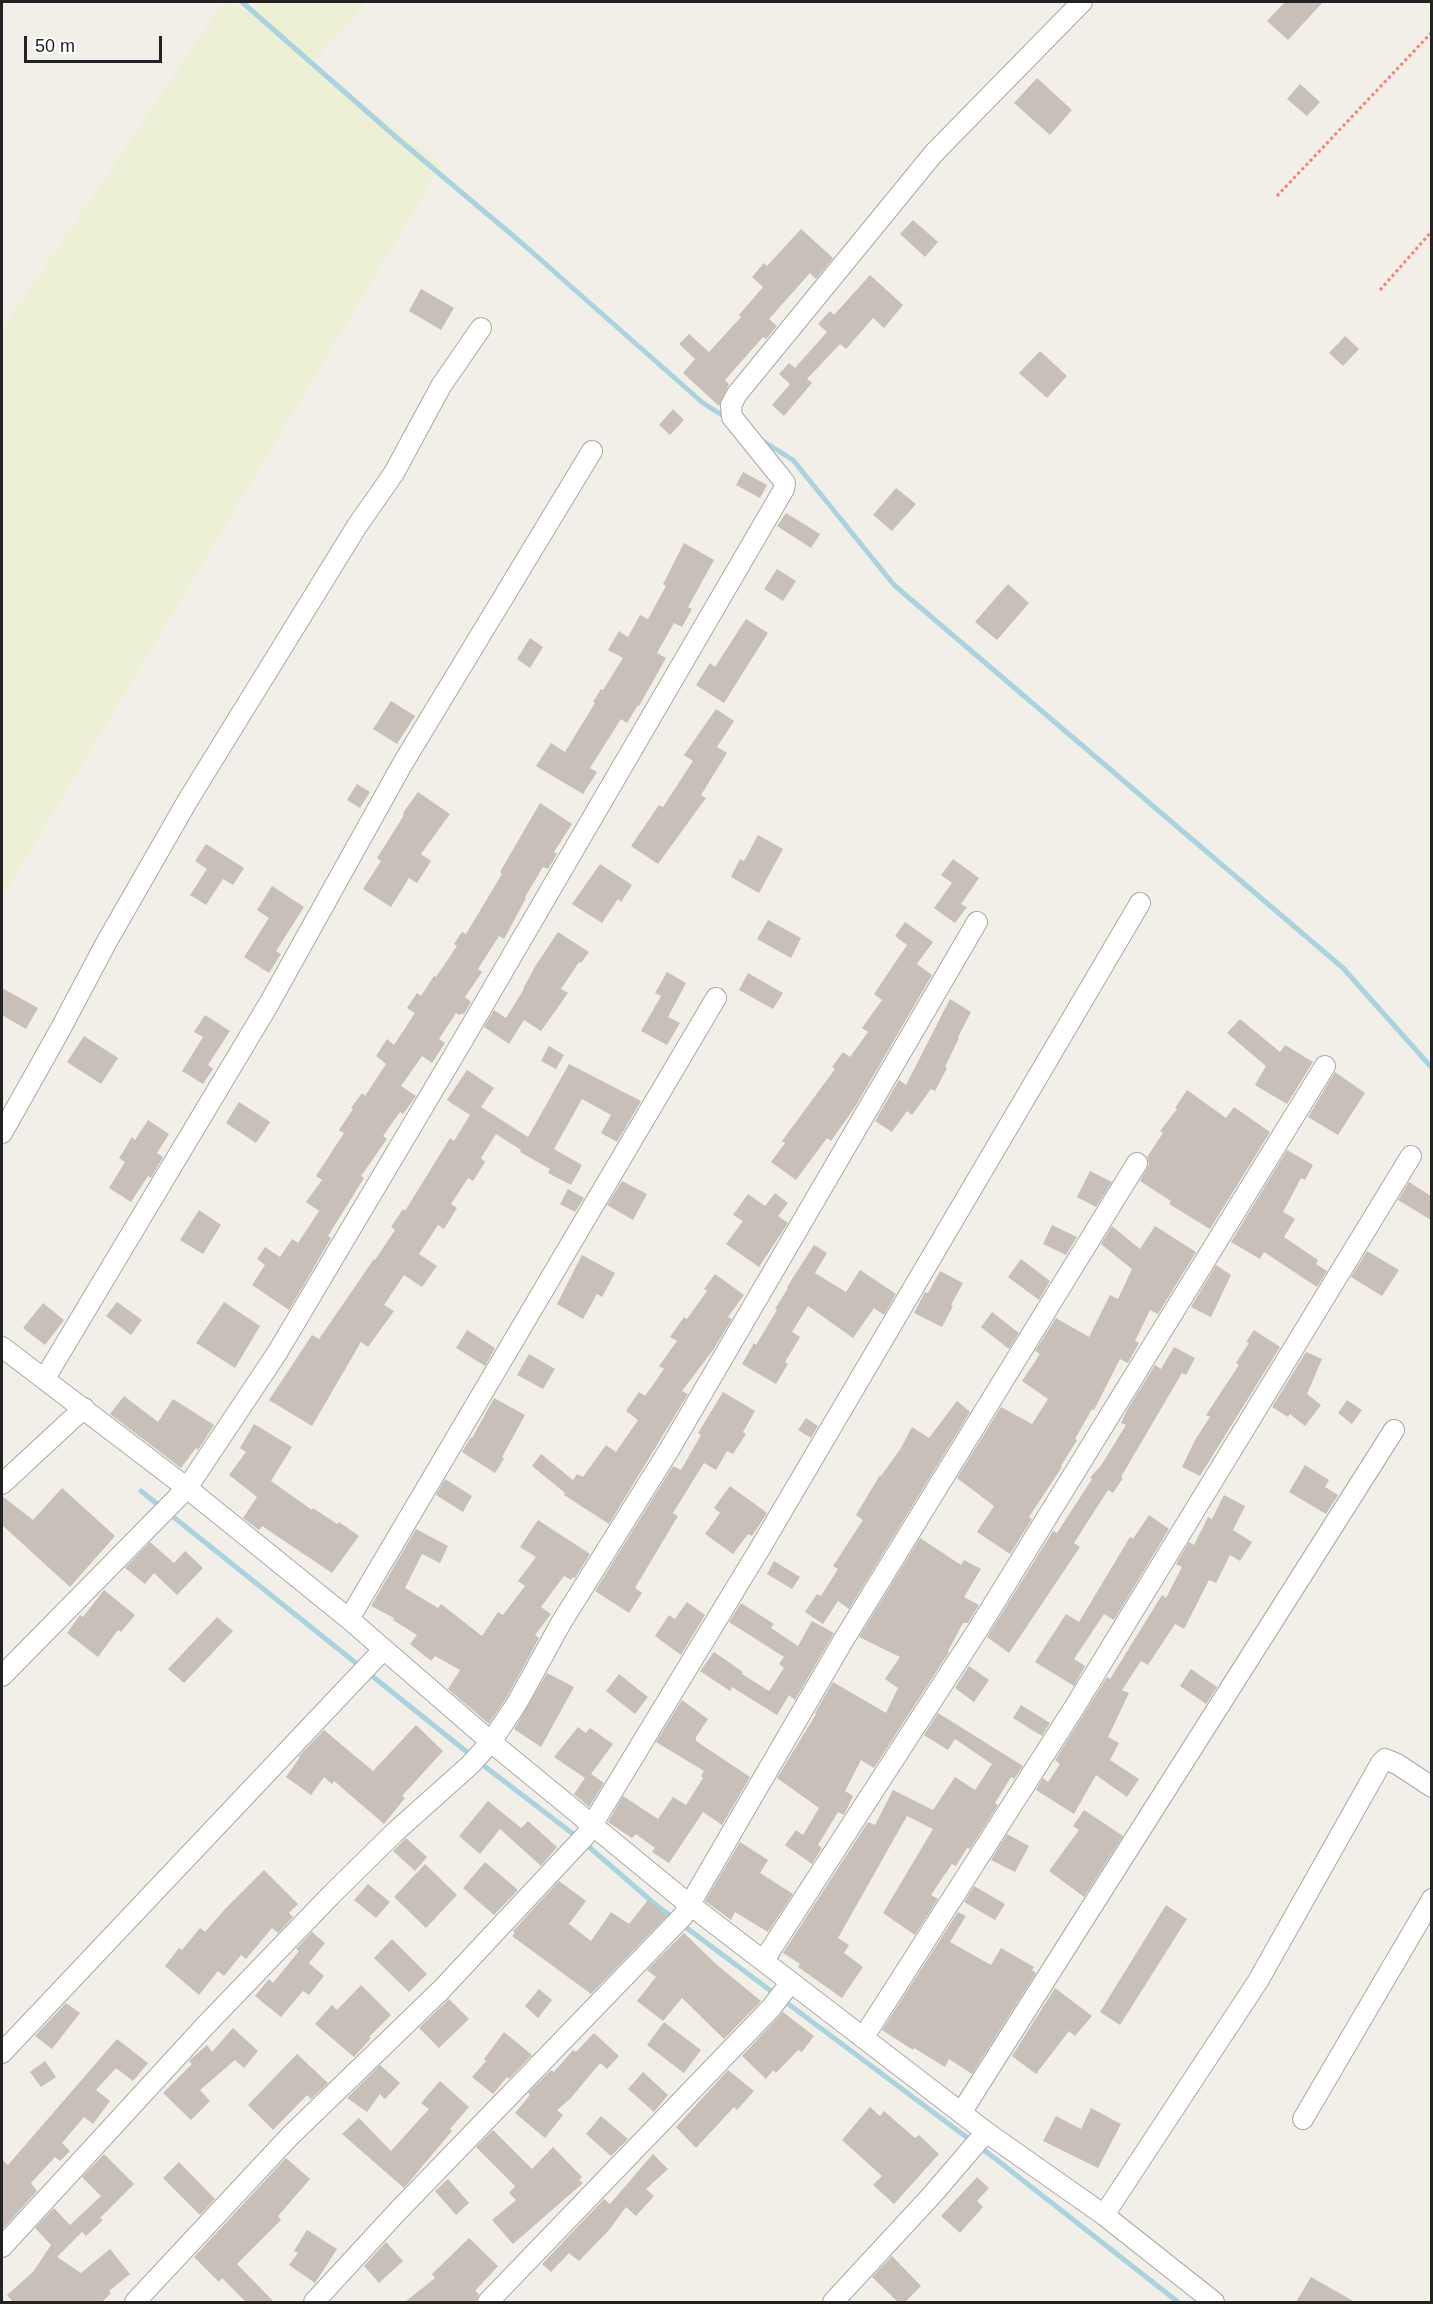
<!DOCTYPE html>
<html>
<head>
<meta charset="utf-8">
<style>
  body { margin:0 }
  #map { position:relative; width:1433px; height:2304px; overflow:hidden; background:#f2efe9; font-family:Arial,sans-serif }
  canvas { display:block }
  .frame { position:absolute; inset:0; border:3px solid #222; pointer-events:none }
  .scale { position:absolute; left:24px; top:36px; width:138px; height:27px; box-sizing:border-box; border:3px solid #222; border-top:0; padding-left:8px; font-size:18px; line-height:21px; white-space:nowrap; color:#222; -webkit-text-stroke:4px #fff; paint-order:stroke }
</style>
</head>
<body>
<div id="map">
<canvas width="1433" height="2304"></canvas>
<div class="frame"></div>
<div class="scale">50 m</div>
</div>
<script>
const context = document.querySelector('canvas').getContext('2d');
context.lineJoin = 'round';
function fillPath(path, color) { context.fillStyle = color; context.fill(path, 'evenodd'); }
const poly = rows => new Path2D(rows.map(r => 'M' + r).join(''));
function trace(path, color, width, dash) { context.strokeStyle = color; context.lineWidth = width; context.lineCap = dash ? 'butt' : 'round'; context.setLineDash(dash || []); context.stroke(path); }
const farmland = poly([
  [223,2,231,2,248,15,261,2,367,2,313,63,441,166,2,898,2,330]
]);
const stream = poly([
  [242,2,397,138,524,245,703,403,728,419],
  [761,440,793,460,894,585,1343,968,1432,1068],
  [141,1491,472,1756],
  [479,1762,581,1840,656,1905,997,2160,1178,2302]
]);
const building = poly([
  [1285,2,1323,2,1288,40,1267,21],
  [1037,78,1072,110,1050,135,1014,103],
  [1300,84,1320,102,1307,116,1287,99],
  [913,220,938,242,925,257,900,234],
  [801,229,833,258,816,279,810,273,769,319,777,326,766,339,763,337,725,380,729,384,719,406,683,373,695,359,679,344,689,334,709,352,741,317,739,315,763,287,752,277,764,263,767,266],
  [870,275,903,305,884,328,873,318,846,349,840,344,807,379,812,383,784,416,772,405,790,384,779,374,789,363,795,368,827,332,818,324,830,311,834,315],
  [421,289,454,308,441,330,409,311],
  [1345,336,1359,349,1343,366,1329,353],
  [1040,351,1067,376,1047,398,1019,373],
  [673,409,684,420,670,435,659,425],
  [743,472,767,485,760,498,736,485],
  [896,488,916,504,892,531,873,515],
  [786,513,820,534,811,548,777,526],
  [684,543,714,560,688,607,692,609,682,627,674,623,657,653,666,658,639,706,638,705,627,723,621,719,590,768,597,772,583,794,536,766,551,743,565,752,595,703,593,702,601,689,603,690,623,658,608,650,619,631,628,637,640,615,648,619,666,586,663,584],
  [777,569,796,581,783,601,764,589],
  [1008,584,1029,603,997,640,975,622],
  [746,619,768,633,724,703,696,685,710,663,715,667],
  [530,638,543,647,530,668,517,659],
  [391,701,415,716,397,744,373,729],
  [716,709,734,721,717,747,727,753,701,795,706,798,658,864,631,846,659,805,663,807,693,761,684,755],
  [357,784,370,792,360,808,347,800],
  [418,792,450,814,421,854,431,861,417,883,409,878,391,907,363,889,381,861,377,858,404,815,403,813],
  [540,803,572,824,554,852,557,854,548,869,543,867,525,897,526,898,504,939,499,936,478,969,482,972,465,997,471,1002,464,1014,462,1013,460,1015,456,1013,439,1039,445,1043,432,1063,422,1056,401,1086,416,1096,403,1114,400,1112,383,1136,387,1139,361,1176,364,1178,328,1236,331,1238,289,1310,252,1285,265,1265,257,1259,265,1247,280,1257,292,1239,298,1243,319,1211,306,1202,322,1180,316,1176,344,1133,339,1130,353,1109,351,1108,362,1093,365,1096,386,1064,376,1056,387,1039,394,1045,415,1013,407,1008,417,993,421,996,434,976,436,977,457,946,454,944,462,932,466,934,502,874,500,872],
  [758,835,783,849,759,893,731,877,740,859,744,861],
  [206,844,244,868,233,885,223,879,206,905,190,895,207,869,195,861],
  [953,859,979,878,961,904,967,907,955,923,934,908,952,883,941,875],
  [600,864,632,885,621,902,618,899,602,923,572,904],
  [272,886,304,907,276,951,281,954,269,973,244,957,269,918,257,910],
  [768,920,801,938,791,958,757,939],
  [905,922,933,942,917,964,932,975,855,1107,831,1141,827,1138,796,1180,771,1162,785,1143,782,1141,835,1069,832,1067,843,1052,850,1057,868,1032,862,1028,882,1000,874,994,907,945,895,936],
  [558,932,589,952,581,963,579,962,561,989,568,993,541,1031,524,1020,509,1044,484,1027,494,1010,506,1018,524,989,523,989,536,965],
  [667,972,686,983,668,1017,680,1023,667,1045,641,1031,661,996,655,993],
  [748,973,783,993,773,1009,739,990],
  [2,988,38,1008,26,1029,2,1015],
  [950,999,971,1012,958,1037,959,1038,945,1067,947,1068,935,1091,931,1089,912,1115,907,1111,892,1132,875,1121,899,1080,906,1085],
  [205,1015,230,1031,208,1065,213,1069,203,1084,182,1071,203,1037,194,1032],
  [1240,1019,1280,1052,1285,1045,1313,1062,1287,1104,1255,1085,1266,1066,1227,1033],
  [84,1036,118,1058,101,1084,67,1062],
  [549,1046,564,1055,556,1069,541,1061],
  [569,1064,641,1101,617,1142,601,1133,611,1115,582,1099,554,1149,582,1165,571,1185,548,1173,550,1169,520,1152,521,1150,496,1134,481,1158,485,1162,473,1181,468,1178,451,1204,457,1208,444,1229,438,1225,419,1254,437,1266,422,1287,404,1275,384,1305,394,1311,368,1347,361,1342,312,1426,269,1400,312,1335,319,1339,374,1259,375,1260,395,1230,391,1227,403,1209,405,1211,450,1138,454,1141,470,1115,447,1100,467,1070,494,1088,481,1107,528,1137],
  [1335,1072,1365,1093,1338,1135,1308,1117],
  [1187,1090,1226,1118,1234,1107,1270,1132,1210,1229,1169,1204,1171,1201,1140,1181,1149,1164,1147,1157,1163,1133,1160,1131,1177,1109,1175,1108],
  [239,1102,270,1122,256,1143,226,1123],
  [148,1120,169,1134,157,1153,163,1157,151,1178,148,1176,131,1202,109,1188,125,1162,119,1158,132,1137,135,1140],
  [1287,1150,1313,1165,1305,1180,1301,1178,1283,1212,1295,1219,1284,1237,1318,1260,1316,1264,1327,1271,1317,1287,1264,1252,1260,1259,1231,1242],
  [1090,1171,1112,1182,1096,1207,1077,1197],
  [622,1181,647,1194,633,1220,607,1205],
  [1409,1182,1431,1196,1431,1220,1398,1200],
  [568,1189,584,1198,575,1212,560,1204],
  [775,1193,788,1203,778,1216,788,1223,759,1267,726,1244,743,1221,733,1215,748,1194,765,1206],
  [199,1210,221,1225,203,1254,180,1240],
  [1052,1225,1077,1237,1066,1255,1043,1244],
  [1112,1226,1140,1249,1155,1226,1196,1252,1158,1314,1150,1310,1135,1341,1139,1343,1128,1363,1120,1359,1094,1410,1092,1409,1075,1439,1077,1440,1061,1466,1062,1467,1029,1517,1032,1519,1010,1554,977,1532,994,1506,957,1478,1001,1407,1032,1424,1048,1399,1022,1381,1040,1354,1035,1351,1056,1318,1089,1337,1110,1295,1118,1299,1132,1269,1101,1244],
  [814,1245,827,1253,815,1273,846,1292,860,1270,896,1294,884,1315,874,1308,853,1338,808,1306,792,1332,800,1337,785,1362,788,1364,776,1384,742,1364,754,1343,756,1345,777,1310,775,1309,788,1288,787,1287],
  [1367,1251,1399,1270,1382,1296,1351,1277],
  [582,1255,615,1273,602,1297,597,1294,583,1319,557,1304],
  [1021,1259,1050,1281,1039,1300,1008,1277],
  [1216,1265,1231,1275,1211,1317,1191,1307],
  [940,1271,963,1283,951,1305,953,1306,942,1327,914,1313,925,1292,928,1293],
  [715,1274,744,1295,728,1317,732,1319,713,1350,682,1391,688,1394,609,1524,564,1495,565,1493,532,1466,541,1454,573,1480,577,1474,583,1477,606,1445,616,1452,638,1420,626,1411,639,1392,645,1396,664,1369,659,1366,677,1341,670,1337,684,1317,687,1319,707,1291,704,1289],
  [117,1302,142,1320,131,1335,106,1316],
  [224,1302,260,1326,235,1368,196,1343],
  [43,1303,64,1320,45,1345,23,1328],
  [992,1312,1019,1333,1009,1349,981,1327],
  [467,1330,495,1348,485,1366,456,1348],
  [1254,1330,1280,1347,1200,1476,1182,1467,1195,1440,1210,1417,1206,1415,1239,1365,1236,1363,1249,1343,1246,1342],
  [1174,1347,1195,1358,1186,1375,1182,1373,1121,1477,1123,1478,1113,1493,1108,1490,1074,1543,1080,1547,1009,1653,987,1637,1053,1531,1057,1533,1092,1479,1090,1478,1102,1464,1126,1425,1121,1423,1127,1410,1155,1365,1161,1369],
  [1306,1352,1322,1359,1307,1394,1321,1405,1305,1426,1290,1414,1288,1417,1272,1407],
  [529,1354,555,1369,543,1389,517,1375],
  [723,1392,755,1411,743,1432,746,1434,733,1454,727,1451,716,1470,704,1463,673,1513,678,1516,635,1588,642,1593,629,1613,595,1591,673,1466,681,1470,701,1435,698,1433],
  [124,1396,158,1422,173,1399,214,1425,198,1450,196,1448,181,1468,110,1414],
  [494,1398,525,1415,502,1457,504,1459,495,1473,462,1452,471,1437,472,1438],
  [1347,1400,1362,1410,1352,1424,1338,1413],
  [957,1401,970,1412,849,1609,838,1601,823,1624,805,1612,817,1594,821,1596,838,1569,833,1566,863,1520,856,1515,880,1475,881,1476,901,1448,912,1427,929,1438],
  [806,1418,818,1426,811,1438,798,1430],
  [254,1424,292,1447,271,1481,312,1510,313,1508,337,1524,339,1522,359,1536,332,1573,262,1526,259,1530,243,1518,257,1497,229,1475,246,1452,240,1448],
  [1305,1465,1329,1480,1325,1487,1338,1495,1326,1514,1289,1492],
  [445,1479,472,1496,463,1512,436,1495],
  [730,1486,767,1513,752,1536,748,1534,733,1554,705,1534,720,1513,714,1508],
  [62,1488,115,1536,70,1587,2,1525,2,1496,33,1520],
  [1224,1495,1245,1506,1233,1530,1252,1542,1240,1561,1230,1555,1216,1583,1209,1580,1184,1629,1175,1624,1148,1665,1141,1661,1122,1690,1129,1693,1108,1737,1119,1743,1110,1760,1139,1779,1127,1797,1096,1775,1074,1814,1036,1790,1043,1778,1048,1782,1060,1764,1055,1760,1107,1677,1110,1679,1162,1595,1166,1598,1182,1567,1176,1564,1189,1542,1194,1545,1208,1517,1212,1519],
  [1149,1515,1169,1529,1114,1620,1104,1614,1074,1659,1085,1666,1074,1686,1035,1662,1066,1614,1079,1622,1130,1537,1133,1539],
  [538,1520,590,1554,575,1578,573,1577,571,1580,564,1576,541,1607,551,1614,535,1635,539,1638,507,1697,489,1724,448,1689,460,1670,435,1656,431,1661,410,1644,417,1635,393,1620,394,1618,371,1606,416,1529,448,1546,440,1563,422,1554,405,1588,438,1608,441,1604,482,1636,498,1612,503,1615,525,1586,518,1581,536,1557,520,1547],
  [920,1538,961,1565,964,1560,981,1569,964,1597,979,1605,968,1623,963,1623,948,1651,949,1652,874,1768,861,1760,845,1791,853,1796,844,1815,838,1812,818,1845,822,1848,812,1864,785,1845,796,1830,803,1835,819,1808,777,1778,816,1714,815,1713,833,1682,886,1713,898,1688,885,1679,900,1657,859,1637],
  [150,1542,174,1563,185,1551,203,1568,177,1595,154,1573,145,1584,125,1568],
  [774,1561,800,1577,792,1589,767,1574],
  [104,1590,135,1615,121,1632,118,1630,98,1657,67,1633,80,1615,83,1617],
  [687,1602,705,1615,681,1655,655,1636,669,1615,675,1619],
  [741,1603,774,1624,771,1628,798,1646,812,1621,834,1633,795,1700,789,1695,777,1715,732,1687,730,1691,700,1671,714,1652,743,1672,742,1674,769,1691,784,1668,779,1664,784,1657,729,1622],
  [217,1617,233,1631,184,1683,168,1669],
  [969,1666,989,1680,974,1702,955,1688],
  [1191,1669,1217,1687,1206,1704,1180,1686],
  [547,1673,574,1687,541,1747,514,1729],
  [619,1674,648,1697,635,1714,606,1691],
  [682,1700,708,1719,696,1737,696,1741,750,1777,722,1825,703,1812,669,1863,652,1852,655,1848,636,1834,632,1838,608,1822,623,1796,658,1819,673,1797,686,1805,703,1778,701,1776,704,1771,656,1742],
  [1021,1705,1050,1723,1042,1736,1013,1718],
  [938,1713,1023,1766,1014,1779,1011,1777,995,1803,998,1805,970,1849,967,1848,956,1866,952,1864,931,1895,938,1899,915,1935,883,1913,933,1829,907,1816,838,1938,849,1945,844,1953,863,1967,842,1998,798,1967,800,1964,783,1953,868,1822,875,1825,893,1790,933,1810,955,1777,975,1790,992,1764,955,1739,948,1750,924,1735],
  [416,1725,443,1751,402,1796,405,1798,384,1824,334,1781,332,1784,324,1777,311,1795,286,1777,300,1757,299,1756,324,1730,373,1771],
  [578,1727,586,1733,590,1728,613,1744,591,1774,604,1783,589,1807,574,1794,585,1778,554,1757],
  [488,1801,521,1828,528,1821,557,1847,541,1866,500,1829,480,1854,459,1836],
  [1084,1810,1123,1836,1084,1897,1049,1871,1079,1830,1073,1826],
  [1007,1834,1029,1846,1015,1872,991,1860],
  [406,1838,427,1857,415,1871,393,1851],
  [740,1842,768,1860,760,1873,793,1894,768,1932,735,1912,731,1920,705,1901],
  [485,1862,518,1890,494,1915,463,1888],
  [425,1864,457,1895,426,1928,394,1897],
  [264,1870,298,1904,289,1913,293,1917,278,1933,272,1928,246,1959,241,1955,224,1976,218,1971,199,1995,165,1966,179,1948,182,1950,200,1928,205,1932,226,1908],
  [559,1881,586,1901,569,1924,591,1941,611,1912,629,1924,648,1900,667,1916,591,1994,512,1936,515,1933,513,1931],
  [368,1884,390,1902,376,1918,354,1900],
  [974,1886,1005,1904,995,1920,964,1902],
  [1166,1905,1187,1919,1120,2025,1100,2012],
  [958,1912,966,1916,950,1942,991,1965,1001,1948,1034,1967,1032,1970,1036,1973,972,2074,949,2059,945,2067,914,2048,913,2050,882,2030],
  [312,1932,325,1943,309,1963,324,1976,309,1995,303,1991,281,2017,255,1996,269,1979,273,1983,299,1951,296,1949],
  [684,1933,717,1965,761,2001,724,2039,682,1998,663,2021,637,2001,656,1977,647,1970],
  [392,1939,427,1974,409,1992,374,1958],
  [361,1985,391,2015,369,2037,371,2038,354,2057,315,2024,332,2005,337,2010],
  [1055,1988,1092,2016,1075,2036,1069,2031,1036,2074,1012,2056],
  [539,1989,552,2000,538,2018,525,2006],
  [449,1999,469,2019,439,2048,419,2028],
  [66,2003,80,2013,52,2049,35,2036],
  [783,2012,814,2036,802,2052,798,2050,776,2073,773,2070,766,2079,742,2056],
  [664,2022,701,2050,684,2073,647,2045],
  [233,2028,258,2051,244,2068,235,2060,200,2090,210,2101,191,2120,163,2093,192,2064,189,2061,191,2059,207,2045,212,2052],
  [504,2032,532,2055,509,2079,507,2077,493,2094,472,2077,486,2061,484,2059],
  [594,2033,619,2056,607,2069,600,2063,570,2099,557,2110,563,2115,545,2138,515,2113,530,2095,528,2093,551,2070,554,2072,573,2050,576,2052],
  [117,2039,148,2063,133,2081,116,2068,96,2090,110,2101,93,2124,84,2117,62,2143,70,2151,60,2161,55,2157,31,2183,37,2191,2,2230,2,2159,8,2165],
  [297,2054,328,2083,311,2099,307,2095,273,2130,248,2105],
  [45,2061,56,2077,41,2087,30,2072],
  [380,2065,400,2083,385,2099,380,2094,367,2112,347,2098],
  [728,2070,754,2091,737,2110,734,2107,696,2148,676,2127],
  [643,2072,668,2095,654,2112,628,2089],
  [440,2081,469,2107,450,2129,452,2131,404,2188,342,2134,359,2118,391,2151,429,2109,421,2103],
  [870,2107,880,2116,884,2111,915,2138,919,2135,939,2154,894,2204,873,2185,882,2176,842,2140],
  [1091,2108,1121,2124,1098,2168,1043,2141,1056,2116,1081,2129],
  [601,2116,628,2139,611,2156,586,2134],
  [493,2130,532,2169,553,2147,582,2177,579,2180,583,2183,513,2244,492,2220,516,2200,509,2193,515,2186,476,2147],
  [104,2154,134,2184,100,2218,103,2220,86,2236,82,2232,57,2257,81,2273,110,2249,130,2274,109,2291,111,2293,102,2302,13,2302,7,2295,33,2272,51,2245,35,2228,54,2208,70,2225,101,2196,82,2177],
  [653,2154,668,2169,646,2189,654,2196,636,2216,626,2207,609,2230,579,2261,569,2253,551,2272,542,2264,604,2199,610,2204],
  [286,2158,310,2179,278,2216,281,2220,237,2264,274,2302,246,2302,222,2278,219,2282,194,2257],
  [179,2162,215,2199,200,2215,163,2178],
  [977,2177,989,2188,977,2201,983,2207,960,2233,941,2216],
  [448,2179,469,2203,456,2215,435,2191],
  [307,2230,337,2249,315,2283,289,2265,298,2253,294,2251],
  [469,2238,498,2266,475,2291,479,2294,476,2302,405,2302,435,2278,432,2274],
  [386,2242,403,2261,379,2283,364,2266],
  [892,2256,921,2286,905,2302,898,2302,872,2277],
  [1311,2277,1355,2302,1296,2302]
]);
const path = poly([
  [1277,196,1432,32],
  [1380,290,1432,231]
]);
const minor = poly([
  [2,1133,60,1030,106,943,188,800,357,526,394,473,441,386,481,328],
  [2,1347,187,1488,349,1619,491,1742,680,1897,986,2132,1104,2215,1214,2302],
  [45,1378,270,1002,403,763,592,451],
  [2,1484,84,1408],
  [349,1619,716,998],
  [2,1676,187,1488,277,1353,460,1045,784,489,785,483,782,479,732,417,731,405,737,394,934,153,1082,2],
  [764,1960,977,1631,1325,1066],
  [863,2038,1074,1708,1411,1156],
  [2,2053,383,1650],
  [961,2113,1394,1430],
  [1303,2119,1432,1899],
  [1104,2215,1258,1981,1381,1763,1385,1759,1397,1764,1432,1787],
  [2,2247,204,2027,332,1894,395,1832,470,1765,491,1742,517,1703,561,1623,669,1450,977,922],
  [135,2302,290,2136,441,1990,586,1835,762,1545,1140,903],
  [314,2302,397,2212,683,1916,843,1641,1137,1163],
  [488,2302,771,2008,791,1982],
  [833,2302,932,2195,986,2132]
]);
fillPath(farmland, '#eef0d5');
trace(stream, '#aad3df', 5);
fillPath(building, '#c7bfb8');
trace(minor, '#a9a9a9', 22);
trace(path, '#fa8072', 3, [3, 3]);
trace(minor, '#fff', 20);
</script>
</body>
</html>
